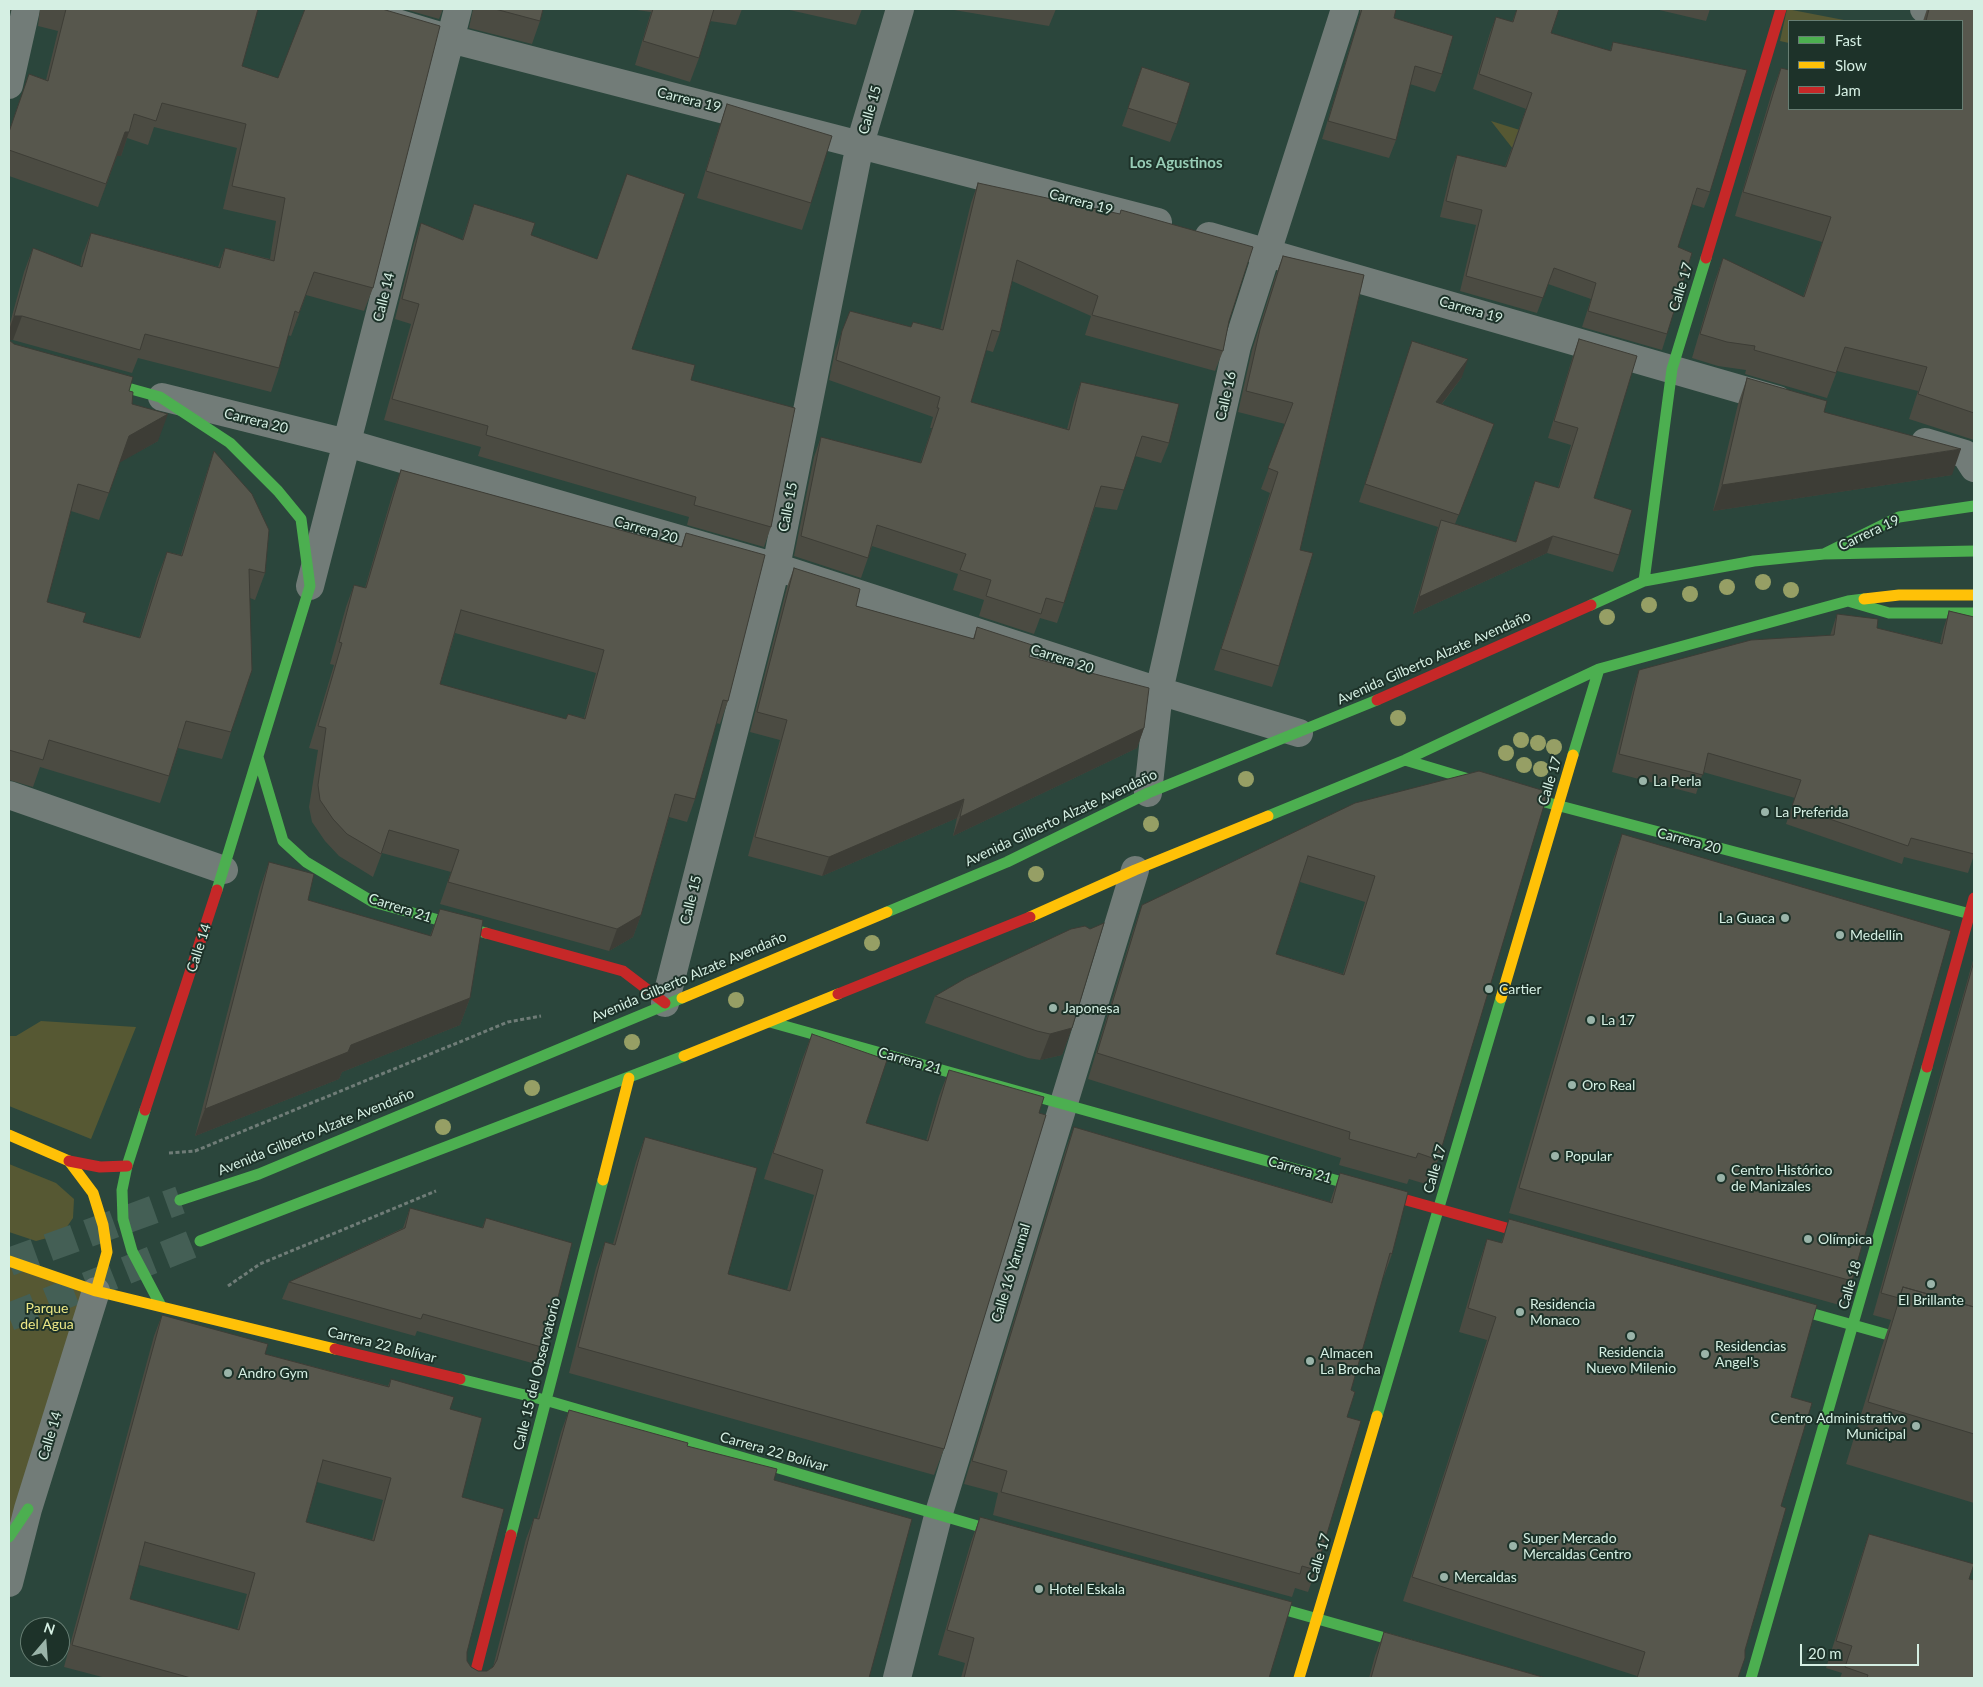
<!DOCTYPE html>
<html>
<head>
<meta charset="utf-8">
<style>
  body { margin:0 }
  #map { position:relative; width:1983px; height:1687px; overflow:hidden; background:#2b463c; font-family:Lato,sans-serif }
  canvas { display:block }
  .frame { position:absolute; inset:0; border:10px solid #d5efe3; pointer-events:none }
  .legend { position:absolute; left:1788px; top:20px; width:175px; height:90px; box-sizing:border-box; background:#1d3229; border:1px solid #677e73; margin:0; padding:6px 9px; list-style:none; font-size:15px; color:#d5efe3 }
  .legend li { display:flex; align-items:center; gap:10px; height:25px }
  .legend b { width:25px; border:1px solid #677e73 }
  .north { position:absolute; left:20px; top:1617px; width:50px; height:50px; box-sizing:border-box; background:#1d3229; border:1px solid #677e73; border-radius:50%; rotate:18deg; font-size:14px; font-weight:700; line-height:20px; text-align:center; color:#d5efe3 }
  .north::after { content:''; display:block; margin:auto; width:18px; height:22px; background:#9ab4a9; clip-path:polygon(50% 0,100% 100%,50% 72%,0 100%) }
  .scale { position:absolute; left:1800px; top:1644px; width:119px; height:22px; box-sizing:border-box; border:2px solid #d5efe3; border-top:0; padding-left:6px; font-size:15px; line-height:18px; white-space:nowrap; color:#d5efe3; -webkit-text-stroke:4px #1d3229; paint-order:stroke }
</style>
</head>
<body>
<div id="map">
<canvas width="1983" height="1687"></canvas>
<div class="frame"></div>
<ul class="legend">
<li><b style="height:6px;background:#4caf50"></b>Fast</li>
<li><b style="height:6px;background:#ffc107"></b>Slow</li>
<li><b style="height:6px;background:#c62828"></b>Jam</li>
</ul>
<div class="north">N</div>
<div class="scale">20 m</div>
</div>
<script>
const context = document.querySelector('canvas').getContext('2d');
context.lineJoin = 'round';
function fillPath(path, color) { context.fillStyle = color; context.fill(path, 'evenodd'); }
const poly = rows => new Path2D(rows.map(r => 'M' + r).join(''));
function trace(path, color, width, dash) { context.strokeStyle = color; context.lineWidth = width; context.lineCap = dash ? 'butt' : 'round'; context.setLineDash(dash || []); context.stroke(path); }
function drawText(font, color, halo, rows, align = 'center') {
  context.font = font + ' Lato,sans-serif'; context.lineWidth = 4; context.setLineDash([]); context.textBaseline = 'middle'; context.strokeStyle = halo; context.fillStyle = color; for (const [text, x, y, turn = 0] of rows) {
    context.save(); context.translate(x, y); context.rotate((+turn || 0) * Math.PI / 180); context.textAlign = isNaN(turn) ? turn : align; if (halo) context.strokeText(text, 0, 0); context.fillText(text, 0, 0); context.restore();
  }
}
const green = poly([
  [1787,9,1849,21,1789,21,1789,43,1780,41],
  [1491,121,1561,143,1546,191],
  [41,1021,136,1027,91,1139,9,1106,9,1036,16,1036],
  [9,1164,56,1183,74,1199,73,1218,62,1234,36,1241,9,1232],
  [9,1261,96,1291,9,1583]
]);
const primaryTunnel = poly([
  [9,1262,180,1200],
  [9,1317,200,1241]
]);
const path = poly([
  [169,1153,195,1151,508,1022,541,1016],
  [228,1286,260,1264,436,1191]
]);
const street = poly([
  [350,9,450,39,1158,222],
  [1924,9,1974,21],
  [9,85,26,9],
  [1209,236,1778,400],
  [162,397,347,443,776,567,1159,691,1299,733],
  [1925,442,1965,454,1974,468],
  [310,586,458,9],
  [1148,793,1159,691,1237,346,1345,9],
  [9,795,224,870],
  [665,1003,776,567,860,144,900,9],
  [9,1583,28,1509,96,1291],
  [897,1678,938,1516,1135,870]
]);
const fast = poly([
  [95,379,160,397,230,443,278,491,301,519,310,586,217,890],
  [1824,554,1899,517,1974,506],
  [1644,581,1672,369,1706,258],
  [1848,601,1889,613,1974,613],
  [1591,605,1644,581,1754,561,1824,554,1974,551],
  [1573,755,1599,669],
  [258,757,283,841,306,862,373,902,486,933],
  [1405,760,1495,787],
  [1541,801,1974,915],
  [1268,816,1405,760,1599,669,1848,601,1864,599],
  [887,912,1007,862,1148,793,1377,700],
  [770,1022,1392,1196],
  [145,1110,127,1166,122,1190,123,1219,132,1251,161,1306],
  [180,1200,259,1174,682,998],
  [200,1241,684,1056],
  [1778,1304,1974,1359],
  [460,1379,545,1400,1012,1536],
  [1377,1416,1501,998],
  [511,1535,603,1180],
  [9,1537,28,1509],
  [1254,1601,1417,1647],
  [1751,1678,1927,1067]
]);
const slow = poly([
  [1864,599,1899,595,1974,595],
  [1030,917,1135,870,1268,816],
  [682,998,887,912],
  [1501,998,1573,755],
  [684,1056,838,994],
  [9,1135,69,1161,93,1193,103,1225,107,1252,96,1291],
  [603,1180,629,1078],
  [9,1261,96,1291,335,1349],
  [1299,1678,1377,1416]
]);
const jam = poly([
  [1706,258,1781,9],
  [1377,700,1591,605],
  [486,933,623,971,665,1003],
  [838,994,1030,917],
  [1927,1067,1974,898],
  [145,1110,217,890],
  [69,1161,100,1167,127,1166],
  [1392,1196,1542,1238],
  [335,1349,460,1379],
  [474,1678,511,1535]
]);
const trees = [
  [1763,582],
  [1727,587],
  [1791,590],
  [1690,594],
  [1649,605],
  [1607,617],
  [1398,718],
  [1521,740],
  [1538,743],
  [1554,747],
  [1506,753],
  [1524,765],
  [1541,769],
  [1246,779],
  [1151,824],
  [1036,874],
  [872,943],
  [736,1000],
  [632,1042],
  [532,1088],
  [443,1127]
];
const wall = poly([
  [9,9,11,9,9,16],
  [40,9,258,9,242,66,373,288,364,311,306,295,291,336,288,335,279,368,271,392,138,358,132,373,13,340,9,340,9,327,24,272,33,248,80,267,82,256,91,233,218,267,225,248,270,259,276,221,223,209,237,148,154,127,148,145,127,138,121,156,117,156,98,207,9,176,9,131,29,74,46,80,58,31,38,26],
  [404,9,443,9,439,19],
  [473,9,543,9,540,21,532,44,469,28],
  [630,9,742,9,736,25,710,21,699,58,690,82,635,65,651,12],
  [785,9,862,9,856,25],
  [948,9,1056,9,1049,26],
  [1360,9,1396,9,1394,18,1442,74,1435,92,1410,84,1396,140,1389,158,1322,139,1360,14],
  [1517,9,1559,9,1551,33,1610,51,1613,42,1710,192,1704,208,1691,204,1678,247,1667,334,1662,350,1582,327,1591,299,1548,284,1537,313,1460,291,1476,225,1440,217,1451,171,1457,155,1505,167,1526,109,1473,89,1490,33,1496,17,1512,22],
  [1655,9,1710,9,1706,21],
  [1927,9,1974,9,1974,440,1909,419,1918,391,1837,371,1827,398,1745,374,1746,370,1718,366,1692,358,1714,283,1723,258,1803,297,1822,242,1735,216,1772,92,1781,68,1962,109,1962,21,1923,21],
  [1142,67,1177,124,1170,142,1122,126],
  [727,104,811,203,802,230,697,198,718,131],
  [978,183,1229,321,1223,351,1215,371,1085,335,1091,316,1012,281,1000,332,993,352,986,350,971,402,1067,429,1074,402,1081,382,1169,443,1161,463,1135,456,1117,510,1095,507,1064,603,1057,623,1040,618,1034,634,979,616,984,600,953,590,958,574,872,546,868,558,861,578,794,556,814,457,821,437,920,463,932,428,930,428,933,417,829,380,835,351,850,311,911,327,940,330,971,203],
  [474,204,531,235,632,349,691,380,771,527,764,547,687,525,689,517,478,456,481,447,384,420,411,324,395,319,414,243,421,223,462,240],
  [1283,256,1364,275,1300,550,1279,666,1272,687,1214,670,1270,493,1261,489,1285,424,1238,412,1252,350,1275,277],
  [1579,339,1594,498,1619,555,1613,572,1547,553,1413,614,1435,537,1438,527,1359,502,1412,341,1462,377,1442,404,1494,424,1455,524,1516,542,1529,498,1535,481,1558,488,1571,445,1548,438,1573,356],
  [9,340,14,344,129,391,132,404,158,441,120,462,99,520,71,511,47,602,83,622,139,638,157,578,167,552,181,555,205,478,214,451,265,573,255,600,250,598,231,732,222,759,178,748,169,776,160,803,40,767,33,787,9,780],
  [1747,378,1824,412,1952,475,1713,511,1738,404],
  [401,470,681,547,686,533,728,701,720,724,716,723,695,799,687,822,669,817,641,915,633,937,609,951,440,904,451,872,382,853,373,877,339,856,325,841,312,822,309,807,318,750,309,748,334,665,330,664,346,607,354,585,365,588,393,492],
  [455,633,596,673,584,718,568,714,566,719,440,684],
  [794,568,856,606,973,639,977,627,1029,657,1144,728,1137,748,953,836,957,818,822,876,748,856,780,740,750,732,787,587],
  [1949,611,1974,617,1974,855,1968,873,1904,857,1902,864,1786,824,1795,798,1703,772,1696,794,1612,772,1633,689,1639,670,1830,636,1837,614,1877,628,1940,643,1943,630],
  [1479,771,1438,1160,1429,1185,1409,1179,1407,1184,1339,1165,1341,1158,1088,1079,1133,931,1142,905],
  [1300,882,1365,902,1343,974,1276,954],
  [1622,834,1852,1281,1843,1306,1509,1213,1613,860],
  [269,862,308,900,430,936,440,909,470,998,460,1025,342,1072,339,1079,195,1136,260,888],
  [1974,957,1974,1503,1846,1464,1881,1349,1891,1320,1873,1315],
  [935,996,1072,1028,1062,1055,1040,1060,1028,1058,925,1023],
  [812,1034,866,1123,926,1141,939,1096,949,1070,944,1449,934,1475,569,1373,596,1268,605,1242,613,1244,636,1162,645,1137,728,1274,787,1290,814,1195,764,1179,802,1060],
  [1074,1127,1330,1202,1340,1173,1392,1254,1384,1276,1383,1276,1351,1390,1347,1417,1316,1570,1308,1592,1295,1588,1292,1597,993,1515,998,1493,964,1484,1066,1149],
  [410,1208,482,1228,486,1218,545,1348,539,1365,417,1331,415,1336,282,1299,289,1282,403,1228],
  [1509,1219,1791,1397,1781,1506,1738,1678,1636,1678,1637,1676,1403,1601,1487,1340,1459,1332,1479,1263,1487,1239,1501,1243],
  [162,1315,265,1354,388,1386,391,1379,450,1409,462,1497,467,1661,471,1667,478,1671,487,1671,493,1667,526,1539,534,1518,537,1518,561,1432,569,1410,687,1446,774,1480,869,1678,106,1678,64,1667,154,1336],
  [317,1482,383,1500,372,1540,306,1522],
  [139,1565,247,1594,237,1630,130,1599],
  [980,1517,1269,1678,961,1678,965,1663,938,1655,971,1542],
  [1869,1534,1969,1579,1974,1678,1840,1678,1842,1673,1826,1668,1860,1560],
  [1384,1632,1546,1678,1369,1678,1375,1656]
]);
const shadedWall = poly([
  [125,132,129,132,121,156,117,156,98,207],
  [14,316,22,316,13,340,9,340,9,330],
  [1468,359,1462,377,1430,419,1436,402],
  [168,414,158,441,119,463,129,436],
  [1961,449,1952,475,1713,511,1722,485],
  [1553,536,1547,553,1413,614,1419,597],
  [1144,728,1137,748,953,836,960,817],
  [964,799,957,818,822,876,829,857],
  [641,915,633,937,609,951,617,929],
  [470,998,460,1025,342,1072,339,1079,195,1136,205,1109,351,1045],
  [1072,1028,1062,1055,1040,1060,1050,1034]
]);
const building = poly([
  [66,9,258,9,242,66,278,78,305,9,382,9,440,26,373,288,314,272,299,313,295,311,279,368,145,334,140,350,22,316,14,316,33,248,82,267,91,233,220,268,225,248,274,261,285,198,232,186,246,124,162,103,156,121,134,114,129,132,125,132,106,184,9,150,9,132,29,74,48,81,66,9],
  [495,9,543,9,540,21,495,9],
  [653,9,714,9,699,58,643,41,653,9],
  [1362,9,1396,9,1394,18,1453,36,1442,74,1415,66,1396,140,1328,121,1362,9],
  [1517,9,1559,9,1551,33,1611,51,1613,42,1747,70,1710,192,1697,188,1678,247,1692,253,1667,334,1588,311,1596,283,1554,268,1543,298,1466,276,1482,210,1446,201,1457,155,1506,167,1532,93,1479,74,1496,17,1513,22,1517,9],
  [1929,9,1974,9,1974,413,1918,394,1927,367,1845,347,1836,373,1754,350,1755,346,1727,342,1700,334,1723,258,1804,297,1831,217,1743,192,1781,68,1789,70,1789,109,1962,109,1962,21,1926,21,1929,9],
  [1142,67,1190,83,1177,124,1128,108,1142,67],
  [727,104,832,136,811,203,706,171,727,104],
  [627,174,685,194,632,349,695,365,691,380,795,408,771,527,694,505,696,497,486,435,488,426,392,399,419,304,402,299,421,223,463,240,474,204,535,223,531,235,597,259,627,174],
  [978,183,1120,214,1121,210,1253,247,1229,321,1223,351,1092,315,1098,296,1017,260,1000,332,992,330,971,402,1069,430,1081,382,1179,404,1169,443,1142,436,1124,490,1101,486,1064,603,1046,598,1041,614,986,596,991,580,960,570,966,554,877,525,868,558,801,536,821,437,921,463,939,408,937,408,940,397,836,360,842,331,850,311,911,327,913,322,943,330,978,183],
  [1283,256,1364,275,1300,550,1313,553,1279,666,1221,649,1278,472,1268,468,1293,403,1246,391,1260,329,1283,256],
  [1579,339,1637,356,1594,498,1632,510,1619,555,1553,536,1419,597,1441,520,1516,542,1535,481,1559,488,1578,428,1554,421,1579,339],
  [9,340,14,344,133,377,129,391,133,392,132,404,168,414,129,436,109,493,78,484,47,602,86,613,83,622,140,638,167,552,182,556,214,451,252,494,269,530,265,573,249,569,252,670,231,732,186,721,169,776,49,740,43,760,9,750,9,340],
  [1412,341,1468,359,1436,402,1494,424,1459,515,1365,484,1412,341],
  [1747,378,1827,401,1824,412,1961,449,1722,485,1747,378],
  [401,470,682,547,686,533,765,555,728,701,723,700,695,799,675,794,641,915,617,929,448,882,459,850,389,830,381,854,347,834,333,819,320,800,318,785,326,728,318,726,342,643,339,642,354,585,366,588,401,470],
  [461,610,604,650,585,719,568,714,566,719,440,684,461,610],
  [794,568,860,589,856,606,974,639,977,627,1032,645,1029,657,1149,688,1144,728,960,817,964,799,829,857,755,837,787,720,757,712,794,568],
  [1949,611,1974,617,1974,854,1911,838,1908,846,1792,806,1801,780,1708,753,1703,775,1619,754,1639,670,1751,640,1834,635,1837,614,1878,619,1877,628,1942,644,1949,611],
  [1479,771,1548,792,1438,1160,1418,1153,1416,1158,1349,1139,1350,1132,1097,1053,1142,905,1355,803,1479,771],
  [1308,856,1375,876,1344,975,1276,954,1308,856],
  [1622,834,1951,931,1852,1281,1519,1188,1622,834],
  [269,862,314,874,308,900,431,936,440,909,483,920,470,998,351,1045,348,1052,205,1109,269,862],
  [1104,923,1072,1028,1050,1034,1037,1031,935,996,966,978,1071,929,1085,926,1090,929,1104,923],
  [1974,961,1974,1307,1903,1287,1899,1298,1881,1293,1974,961],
  [812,1034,887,1060,866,1123,928,1141,949,1070,1044,1097,1039,1113,1046,1115,944,1449,578,1347,605,1242,615,1245,645,1137,757,1168,728,1274,790,1291,823,1170,773,1153,812,1034],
  [1074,1127,1332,1203,1340,1173,1408,1192,1392,1254,1390,1253,1351,1390,1355,1392,1347,1417,1361,1421,1316,1570,1302,1566,1300,1574,1001,1492,1007,1471,972,1461,1074,1127],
  [410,1208,483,1228,486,1218,572,1243,545,1348,423,1314,421,1319,289,1282,405,1228,410,1208],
  [1509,1219,1817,1305,1791,1397,1812,1403,1781,1506,1786,1508,1745,1650,1745,1658,1738,1678,1637,1678,1645,1652,1412,1577,1496,1317,1468,1308,1487,1239,1502,1243,1509,1219],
  [1903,1287,1974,1307,1974,1434,1868,1402,1903,1287],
  [162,1315,268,1344,265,1354,389,1387,391,1379,454,1397,450,1409,482,1418,462,1497,504,1509,467,1652,467,1661,471,1667,478,1671,487,1671,493,1667,497,1660,534,1518,539,1519,569,1410,688,1443,687,1446,777,1469,774,1480,912,1519,869,1678,191,1678,72,1645,162,1315],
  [323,1460,391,1478,374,1541,306,1522,323,1460],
  [145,1542,255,1573,239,1630,130,1599,145,1542],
  [980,1517,1292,1602,1269,1678,964,1678,974,1638,947,1630,980,1517],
  [1869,1534,1974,1564,1969,1579,1974,1580,1974,1678,1867,1678,1868,1675,1845,1667,1852,1646,1836,1641,1869,1534],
  [1384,1632,1546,1678,1371,1678,1384,1632]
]);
const markers = [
  [1643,781,5,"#9ab4a9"],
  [1765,812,5,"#9ab4a9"],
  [1785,918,5,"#9ab4a9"],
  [1840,935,5,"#9ab4a9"],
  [1489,989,5,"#9ab4a9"],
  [1053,1008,5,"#9ab4a9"],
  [1591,1020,5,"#9ab4a9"],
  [1572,1085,5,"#9ab4a9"],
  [1555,1156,5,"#9ab4a9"],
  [1721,1178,5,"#9ab4a9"],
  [1808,1239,5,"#9ab4a9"],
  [1931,1284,5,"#9ab4a9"],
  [1520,1312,5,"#9ab4a9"],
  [1631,1336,5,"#9ab4a9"],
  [1705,1354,5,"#9ab4a9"],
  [1310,1361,5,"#9ab4a9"],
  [228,1373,5,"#9ab4a9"],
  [1916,1426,5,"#9ab4a9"],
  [1513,1546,5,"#9ab4a9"],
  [1444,1577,5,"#9ab4a9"],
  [1039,1589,5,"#9ab4a9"]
];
const streetNames = [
  ["Carrera 19",689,100,14],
  ["Calle 15",870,110,-74],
  ["Carrera 19",1081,202,15],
  ["Calle 17",1681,287,-73],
  ["Calle 14",384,297,-76],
  ["Carrera 19",1471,310,16],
  ["Calle 16",1226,396,-77],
  ["Carrera 20",256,421,14],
  ["Calle 15",788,507,-79],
  ["Carrera 20",646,530,16],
  ["Carrera 19",1869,533,-25],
  ["Avenida Gilberto Alzate Avendaño",1434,658,-24],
  ["Carrera 20",1062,659,18],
  ["Calle 17",1550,781,-73],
  ["Avenida Gilberto Alzate Avendaño",1061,818,-25],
  ["Carrera 20",1689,841,15],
  ["Calle 15",691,900,-76],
  ["Carrera 21",400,908,18],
  ["Calle 14",199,948,-72],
  ["Avenida Gilberto Alzate Avendaño",689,977,-23],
  ["Carrera 21",910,1061,16],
  ["Avenida Gilberto Alzate Avendaño",316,1132,-22],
  ["Calle 17",1435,1169,-74],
  ["Carrera 21",1300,1170,16],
  ["Calle 16 Yarumal",1011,1273,-73],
  ["Calle 18",1850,1285,-74],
  ["Carrera 22 Bolívar",382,1345,14],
  ["Calle 15 del Observatorio",537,1374,-76],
  ["Calle 14",50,1436,-73],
  ["Carrera 22 Bolívar",774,1452,16],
  ["Calle 17",1319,1558,-73]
];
const poiNames = [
  ["La Perla",1653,781],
  ["La Preferida",1775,812],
  ["La Guaca",1775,918,"right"],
  ["Medellín",1850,935],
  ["Cartier",1499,989],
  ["Japonesa",1063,1008],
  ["La 17",1601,1020],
  ["Oro Real",1582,1085],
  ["Popular",1565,1156],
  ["Centro Histórico",1731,1170],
  ["de Manizales",1731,1186],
  ["Olímpica",1818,1239],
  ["El Brillante",1931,1300,"center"],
  ["Residencia",1530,1304],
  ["Monaco",1530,1320],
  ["Residencias",1715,1346],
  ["Angel's",1715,1362],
  ["Residencia",1631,1352,"center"],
  ["Nuevo Milenio",1631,1368,"center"],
  ["Almacen",1320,1353],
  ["La Brocha",1320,1369],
  ["Andro Gym",238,1373],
  ["Centro Administrativo",1906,1418,"right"],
  ["Municipal",1906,1434,"right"],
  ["Super Mercado",1523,1538],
  ["Mercaldas Centro",1523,1554],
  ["Mercaldas",1454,1577],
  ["Hotel Eskala",1049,1589]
];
const parkNames = [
  ["Parque",47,1308],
  ["del Agua",47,1324]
];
const neighbourhoodNames = [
  ["Los Agustinos",1176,163]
];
fillPath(green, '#565833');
trace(primaryTunnel, '#445f55', 28, [28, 14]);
trace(path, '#6f7c77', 3, [4, 2.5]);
trace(street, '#727c78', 28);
trace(fast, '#4caf50', 11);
trace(slow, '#ffc107', 11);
trace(jam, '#c62828', 11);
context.fillStyle = '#969f65';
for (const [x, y] of trees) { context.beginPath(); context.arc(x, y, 8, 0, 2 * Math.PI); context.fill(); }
fillPath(wall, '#4b4b42');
fillPath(shadedWall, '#3d3d36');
fillPath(building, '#57574d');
trace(building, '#3d3d36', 1);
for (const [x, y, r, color] of markers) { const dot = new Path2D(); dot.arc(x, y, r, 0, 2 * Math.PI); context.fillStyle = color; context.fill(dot); trace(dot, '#1d3229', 2); }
drawText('14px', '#d5efe3', '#1d3229', streetNames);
drawText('14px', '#d5efe3', '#1d3229', poiNames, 'left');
drawText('14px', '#ede886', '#1d3229', parkNames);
drawText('bold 15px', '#98cdb6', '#1d3229', neighbourhoodNames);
</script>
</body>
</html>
